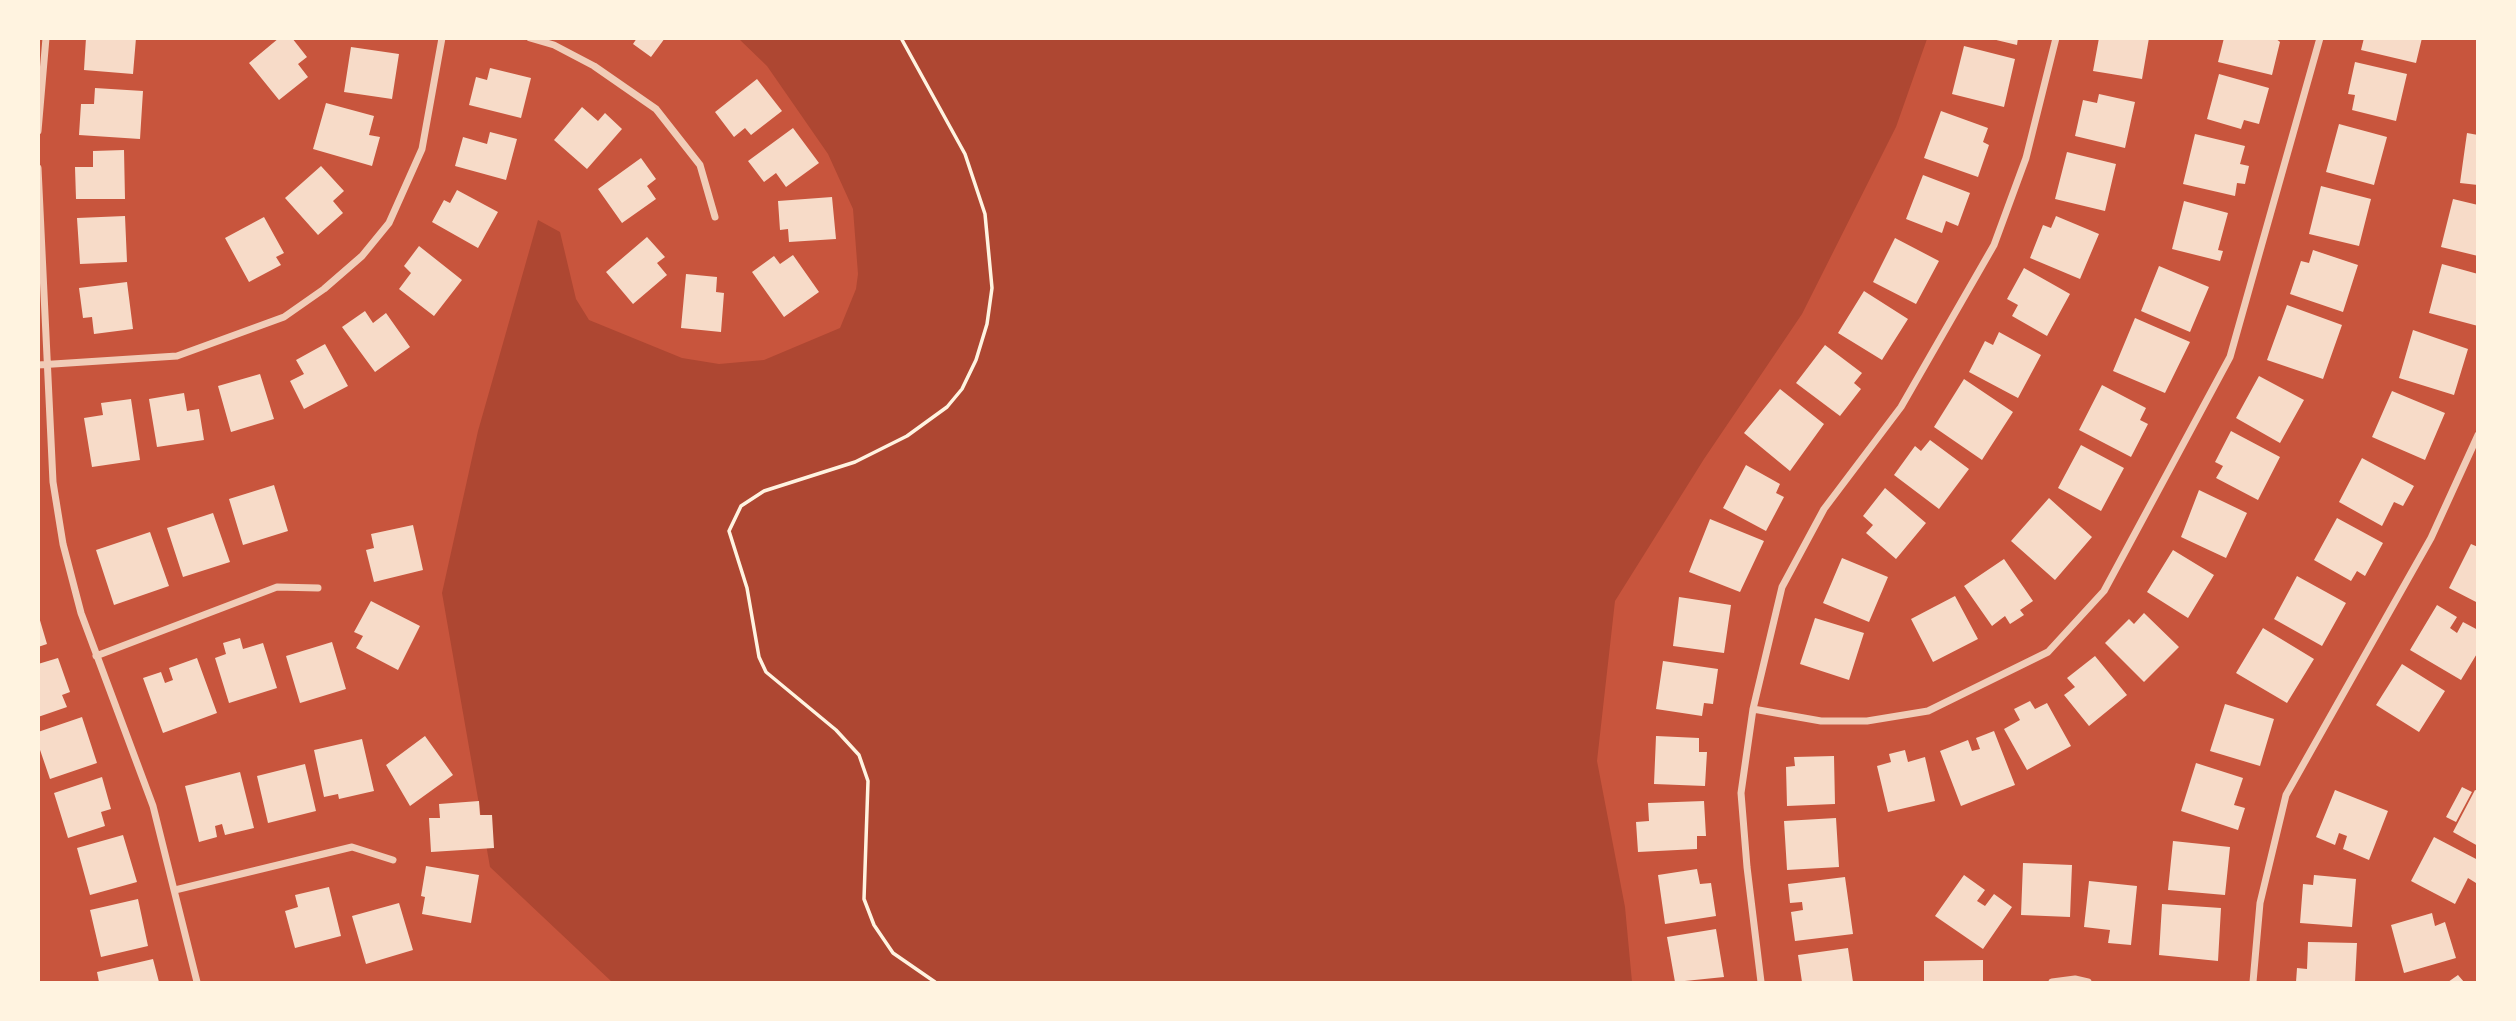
<!DOCTYPE html>
<html>
<head>
<meta charset="utf-8">
<style>
  body { margin:0 }
  #map { position:relative; width:2516px; height:1021px; overflow:hidden; background:#c8553d; font-family:Signika,sans-serif }
  canvas { display:block }
  .frame { position:absolute; inset:0; border:40px solid #fff3e0; pointer-events:none }
</style>
</head>
<body>
<div id="map">
<canvas width="2516" height="1021"></canvas>
<div class="frame"></div>
</div>
<script>
const context = document.querySelector('canvas').getContext('2d');
context.lineJoin = 'round';
function fillPath(path, color) { context.fillStyle = color; context.fill(path, 'evenodd'); }
const poly = rows => new Path2D(rows.map(r => 'M' + r).join(''));
function trace(path, color, width, dash) { context.strokeStyle = color; context.lineWidth = width; context.lineCap = dash ? 'butt' : 'round'; context.setLineDash(dash || []); context.stroke(path); }
const green = poly([
  [739,39,1927,39,1896,127,1802,314,1704,459,1615,601,1597,761,1625,907,1632,982,612,982,490,867,442,593,478,431,538,220,560,232,576,299,589,320,682,358,719,364,764,360,840,328,856,289,858,274,853,209,828,154,767,66]
]);
const building = poly([
  [86,38,136,38,133,74,84,70],
  [279,38,292,38,307,57,298,64,308,77,279,100,249,63],
  [637,38,665,38,651,57,633,44],
  [1988,38,2018,38,2017,45],
  [2099,38,2149,38,2142,79,2093,71],
  [2224,38,2275,38,2280,42,2272,75,2218,62],
  [2364,38,2422,38,2416,63,2361,50],
  [1964,46,2015,59,2004,107,1952,94],
  [351,47,399,54,392,99,344,92],
  [2355,62,2407,74,2396,121,2352,110,2355,95,2348,94],
  [490,68,531,78,521,118,469,105,476,77,487,80],
  [2219,74,2269,88,2259,124,2244,120,2241,129,2207,119],
  [757,79,782,111,751,135,745,128,734,137,715,112],
  [95,88,143,91,140,139,79,135,81,104,94,104],
  [2099,94,2135,102,2125,148,2075,136,2083,100,2097,103],
  [326,103,374,116,369,135,380,137,372,166,313,149],
  [582,107,598,121,605,113,622,129,587,169,554,140],
  [1941,111,1988,128,1983,142,1989,145,1978,177,1924,158],
  [2339,124,2387,137,2374,185,2326,172],
  [793,128,819,163,786,187,776,173,764,182,748,161],
  [490,132,517,139,506,180,455,166,463,137,487,144],
  [2467,133,2478,135,2478,185,2460,183],
  [2195,134,2245,146,2240,164,2249,166,2245,184,2237,183,2235,196,2183,184],
  [124,150,125,199,76,199,75,167,93,167,93,151],
  [2067,152,2116,164,2105,211,2055,199],
  [641,158,656,179,647,186,656,199,622,223,598,189],
  [321,166,344,191,333,201,343,213,318,235,285,198],
  [1923,175,1970,193,1958,226,1946,221,1942,233,1906,219],
  [2321,186,2371,199,2359,246,2309,234],
  [457,190,498,212,478,248,432,222,444,200,450,203],
  [832,197,836,239,789,242,788,229,780,230,778,201],
  [2453,199,2478,205,2478,256,2441,247],
  [2184,201,2228,213,2218,250,2223,251,2220,261,2172,249],
  [125,216,127,262,80,264,77,218],
  [2056,216,2099,234,2080,279,2030,258,2043,225,2051,228],
  [264,217,284,253,276,257,281,265,249,282,225,238],
  [647,237,665,257,657,263,667,275,633,304,606,272],
  [1895,238,1939,261,1916,304,1873,282],
  [419,246,462,280,434,316,399,289,411,273,404,266],
  [2313,250,2358,265,2343,312,2290,294,2301,261,2309,263],
  [793,255,819,292,784,317,752,272,774,256,780,264],
  [2442,264,2478,274,2478,326,2429,313],
  [2159,266,2209,287,2190,332,2141,311],
  [2024,268,2070,294,2047,336,2012,316,2018,305,2007,299],
  [686,274,717,277,716,292,724,293,721,332,681,328],
  [127,282,133,329,94,334,92,317,83,318,79,288],
  [1864,291,1908,319,1882,360,1838,333],
  [2287,305,2342,325,2323,379,2267,360],
  [365,311,373,323,386,313,410,347,375,372,342,327],
  [2135,318,2190,342,2165,393,2113,371],
  [2413,330,2468,349,2454,395,2399,378],
  [1999,332,2041,355,2018,398,1969,372,1985,341,1993,345],
  [325,344,348,386,304,409,290,381,304,374,296,360],
  [1825,345,1862,373,1854,383,1861,389,1840,416,1796,383],
  [260,374,274,419,231,432,218,386],
  [2259,376,2304,400,2280,443,2236,418],
  [1964,379,2013,412,1982,460,1934,427],
  [2102,385,2146,408,2140,420,2148,424,2131,457,2079,430],
  [1780,389,1824,424,1790,471,1744,433],
  [2392,391,2445,413,2425,460,2372,437],
  [184,393,187,411,199,409,204,440,157,447,149,399],
  [131,399,140,460,92,467,84,418,103,415,101,403],
  [2231,431,2280,457,2258,500,2216,478,2223,466,2215,462],
  [1930,440,1969,469,1939,509,1894,475,1915,446,1921,451],
  [2081,445,2124,468,2101,511,2058,488],
  [2362,458,2414,486,2403,506,2394,502,2382,526,2339,502],
  [1746,465,1780,484,1776,493,1784,497,1766,531,1723,508],
  [274,485,288,531,243,545,229,499],
  [1885,488,1926,523,1896,559,1866,533,1873,525,1863,516],
  [2199,490,2247,513,2226,558,2181,537],
  [2049,498,2092,537,2055,580,2011,541],
  [213,513,230,562,183,577,167,528],
  [2337,518,2383,543,2365,576,2357,571,2351,581,2314,560],
  [1710,519,1764,541,1740,592,1689,572],
  [413,525,423,570,374,582,366,550,374,548,371,534],
  [150,532,169,586,114,605,96,550],
  [2471,544,2478,547,2478,603,2449,588],
  [2173,550,2214,575,2188,618,2147,592],
  [1842,558,1888,577,1869,622,1823,603],
  [2004,559,2033,601,2020,610,2024,615,2010,624,2005,616,1992,626,1964,586],
  [2297,576,2346,603,2322,646,2274,619],
  [1955,596,1978,639,1933,662,1911,619],
  [1679,597,1731,605,1724,653,1673,646],
  [371,601,420,626,398,670,356,648,363,636,354,632],
  [2437,605,2457,617,2450,628,2457,633,2463,622,2478,630,2478,652,2461,680,2410,650],
  [2144,613,2179,647,2144,682,2105,643,2129,619,2134,624],
  [39,617,47,644,38,647,38,618],
  [1815,618,1864,633,1849,680,1800,664],
  [2263,628,2314,659,2287,703,2236,673],
  [240,638,243,649,263,643,277,688,229,703,215,658,226,654,223,643],
  [332,642,346,689,300,703,286,656],
  [2095,656,2127,695,2089,726,2064,695,2075,687,2067,678],
  [58,658,70,692,62,695,67,707,38,717,38,664],
  [197,658,217,713,163,733,143,678,161,672,165,683,173,680,169,668],
  [1663,661,1718,669,1713,704,1704,703,1702,716,1656,709],
  [2402,664,2445,691,2419,732,2376,705],
  [2030,701,2035,709,2047,703,2071,746,2027,770,2004,729,2020,720,2014,709],
  [2225,704,2274,719,2260,766,2210,751],
  [82,717,97,763,50,779,38,744,38,732],
  [1994,731,2015,785,1961,806,1940,751,1968,740,1972,751,1980,749,1976,738],
  [425,736,453,775,410,806,386,765],
  [1656,736,1699,738,1699,752,1707,752,1705,786,1654,784],
  [362,739,374,791,339,799,338,794,324,797,314,750],
  [1905,750,1908,762,1925,757,1935,801,1888,812,1877,766,1891,762,1889,754],
  [1834,756,1835,804,1787,806,1786,767,1795,766,1794,757],
  [2196,763,2243,778,2234,805,2245,808,2238,830,2181,811],
  [305,764,316,811,268,823,257,776],
  [240,772,254,828,225,835,222,824,215,826,217,837,199,842,185,786],
  [102,777,111,809,101,812,105,826,68,838,54,793],
  [2462,787,2472,792,2456,822,2446,817],
  [2335,790,2388,811,2369,860,2343,849,2347,836,2339,833,2335,845,2316,837],
  [2475,790,2478,791,2478,846,2453,832],
  [479,801,480,815,492,815,494,848,431,852,429,818,440,818,439,804],
  [1704,801,1706,836,1697,836,1697,849,1638,852,1636,822,1649,821,1648,803],
  [1836,818,1839,867,1787,870,1784,821],
  [123,835,137,882,90,895,77,848],
  [2434,837,2478,860,2476,883,2468,878,2455,904,2411,881],
  [2173,841,2230,847,2225,895,2168,890],
  [2023,863,2072,865,2070,917,2021,915],
  [426,866,479,875,471,923,422,914,425,897,421,896],
  [1697,869,1700,884,1711,883,1716,916,1665,924,1658,875],
  [1964,875,1985,890,1977,901,1985,906,1994,894,2012,907,1983,949,1935,916],
  [2314,875,2356,879,2352,927,2300,923,2303,884,2313,885],
  [1845,877,1853,934,1795,941,1791,912,1803,910,1802,902,1790,903,1788,884],
  [2089,881,2137,886,2131,945,2108,943,2110,930,2084,927],
  [329,887,341,936,295,948,285,911,298,907,295,895],
  [138,899,148,946,101,957,90,910],
  [399,903,413,950,366,964,352,916],
  [2162,904,2221,908,2218,961,2159,955],
  [2432,913,2435,926,2445,922,2456,958,2404,973,2391,925],
  [1716,929,1724,977,1675,982,1667,937],
  [2308,942,2357,943,2355,982,2296,982,2297,968,2307,969],
  [1848,948,1853,982,1802,982,1798,955],
  [153,959,159,982,99,982,97,972],
  [1983,960,1983,982,1924,982,1924,961],
  [2458,975,2464,982,2448,982]
]);
const path = poly([
  [901,38,965,154,985,214,992,288,987,324,976,360,962,389,947,407,907,436,855,462,764,491,741,506,729,531,747,588,759,657,766,672,836,730,859,755,868,781,864,899,874,925,893,953,935,982]
]);
const minor = poly([
  [530,38,554,45,594,66,656,109,700,165,715,217],
  [38,131,46,38],
  [38,168,53,482,63,544,81,613,153,806,197,982],
  [38,365,177,356,284,317,324,289,362,256,389,223,422,149,442,38],
  [96,656,277,587,318,588],
  [1753,709,1821,721,1867,721,1928,711,2048,652,2104,591,2230,357,2320,38],
  [175,890,352,847,393,860],
  [1761,982,1747,867,1741,793,1753,709,1782,587,1824,509,1901,407,1994,245,2026,158,2056,38],
  [2052,982,2075,979,2088,982],
  [2253,982,2260,903,2286,795,2431,538,2478,435]
]);
fillPath(green, '#ae4732');
fillPath(building, '#f7dbc8');
trace(path, '#fff3e0', 3.5);
trace(minor, '#f1ccb7', 7);
</script>
</body>
</html>
